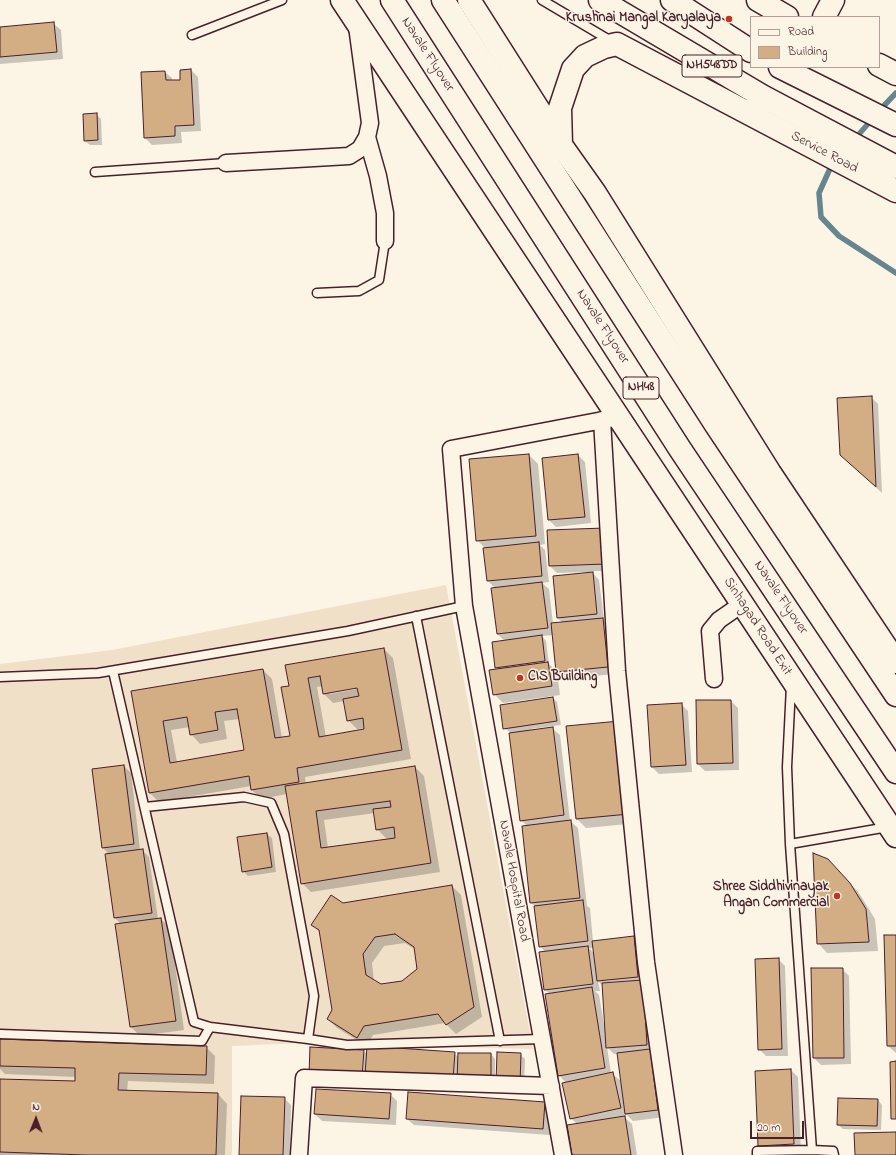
<!DOCTYPE html>
<html>
<head>
<meta charset="utf-8">
<style>
  body { margin:0 }
  #map { position:relative; width:896px; height:1155px; overflow:hidden; background:#fcf5e5; font-family:"Indie Flower",sans-serif }
  canvas { display:block }
  .legend { position:absolute; left:750px; top:16px; width:130px; height:52px; box-sizing:border-box; background:#fcf5e5; border:1px solid #b59f9b; margin:0; padding:5px 7px; list-style:none; font-size:12px; color:#4a1f2b }
  .legend li { display:flex; align-items:center; gap:8px; height:20px }
  .legend b { width:20px; border:1px solid #b59f9b }
  .north { position:absolute; left:16px; top:1099px; width:40px; height:40px; -webkit-text-stroke:3px #fcf5e5; paint-order:stroke; rotate:1deg; font-size:11px; font-weight:700; line-height:16px; text-align:center; color:#4a1f2b }
  .north::after { content:''; display:block; margin:auto; width:14px; height:18px; background:#4a1f2b; clip-path:polygon(50% 0,100% 100%,50% 72%,0 100%) }
  .scale { position:absolute; left:750px; top:1121px; width:54px; height:18px; box-sizing:border-box; border:2px solid #4a1f2b; border-top:0; padding-left:5px; font-size:12px; line-height:14px; white-space:nowrap; color:#4a1f2b; -webkit-text-stroke:3px #fcf5e5; paint-order:stroke }
</style>
</head>
<body>
<div id="map">
<canvas width="896" height="1155"></canvas>
<ul class="legend">
<li><b style="height:5px;background:#fcf5e5"></b>Road</li>
<li><b style="height:11px;background:#d3ae85"></b>Building</li>
</ul>
<div class="north">N</div>
<div class="scale">20 m</div>
</div>
<script>
const context = document.querySelector('canvas').getContext('2d');
context.lineJoin = 'round';
function fillPath(path, color) { context.fillStyle = color; context.fill(path, 'evenodd'); }
const poly = rows => new Path2D(rows.map(r => 'M' + r).join(''));
function trace(path, color, width, dash) { context.strokeStyle = color; context.lineWidth = width; context.lineCap = dash ? 'butt' : 'round'; context.setLineDash(dash || []); context.stroke(path); }
function drawText(font, color, halo, rows, align = 'center') {
  context.font = font + ' "Indie Flower",sans-serif'; context.lineWidth = 3; context.setLineDash([]); context.textBaseline = 'middle'; context.strokeStyle = halo; context.fillStyle = color; for (const [text, x, y, turn = 0] of rows) {
    context.save(); context.translate(x, y); context.rotate((+turn || 0) * Math.PI / 180); context.textAlign = isNaN(turn) ? turn : align; if (halo) context.strokeText(text, 0, 0); context.fillText(text, 0, 0); context.restore();
  }
}
const built = poly([
  [446,585,533,1049,304,1043,232,1046,232,1155,0,1155,0,664,112,650]
]);
const shadow = poly([
  [54,24,61,30,63,59,0,64,0,28],
  [191,70,198,77,201,131,181,132,182,143,152,145,145,138,142,73,165,72,172,78,172,81,181,81],
  [96,114,101,119,102,145,90,145,85,141,84,115],
  [871,397,878,404,882,493,848,461],
  [529,455,538,464,545,544,540,545,545,550,549,582,542,583,549,589,553,624,563,623,558,618,588,573,588,572,557,573,550,566,604,529,613,571,591,571,599,580,604,620,609,626,614,674,564,679,557,672,560,695,503,703,494,694,499,669,496,667,505,641,497,634,495,588,488,581,484,549,486,549,477,540],
  [554,635,557,672,549,664,546,641,542,636],
  [578,455,585,462,591,523,556,527,549,520],
  [384,649,393,658,411,759,305,777,306,784,415,767,424,776,440,872,311,892,302,883,287,794,261,799,252,790,251,786,159,802,150,793,132,692,263,670,272,679,282,738,291,736,290,687,287,666],
  [323,686,324,694,333,703,345,701,348,720,357,729,365,728,365,730,326,737,317,687],
  [362,686,362,688,330,694,330,692],
  [239,719,245,751,177,762,171,730,190,727,191,734,200,744,227,739,224,721],
  [375,813,377,829,388,840,328,848,324,820],
  [553,698,557,702,561,725,531,729,532,731,553,729,560,735,570,821,578,828,587,906,590,908,593,942,633,938,640,944,665,1117,633,1121,627,1115,623,1116,632,1124,637,1155,573,1155,577,1124,571,1118,566,1083,559,1075,550,994,545,990,546,953,540,946,535,906,531,903,523,827,527,826,521,820,510,732,504,728],
  [589,948,594,948,595,954],
  [598,981,603,986,606,1031,605,1031,599,995,595,991,600,991],
  [607,1047,614,1054,618,1054,621,1081,611,1073],
  [731,701,738,708,739,770,705,771,698,764],
  [681,704,688,711,692,772,659,774,652,767],
  [568,727,638,823,586,828,577,819],
  [124,766,131,773,140,850,142,850,149,857,158,919,161,919,170,928,184,1030,140,1036,131,1027,121,924,115,918,106,855,110,855,103,848],
  [267,834,272,838,276,872,248,876,243,871],
  [837,869,859,893,875,919,878,951,827,953,818,943],
  [452,886,461,895,482,1017,456,1034,445,1023,373,1035,367,1046,337,1028,328,1019,333,1010,321,933,313,925,343,904],
  [405,943,416,950,418,969,402,982,381,985,374,981,372,963,384,946],
  [885,936,896,936,896,1053,888,1046],
  [778,959,785,966,788,1056,766,1056,759,1049],
  [842,969,849,976,851,1064,821,1065,814,1058],
  [0,1040,206,1047,215,1056,214,1084,128,1081,127,1091,218,1094,227,1104,225,1155,0,1155,0,1080,76,1082,76,1077,5,1074,0,1069],
  [363,1051,368,1055,454,1053,459,1058,491,1054,495,1059,495,1086,317,1081],
  [520,1054,525,1059,524,1088,502,1088],
  [791,1070,798,1077,801,1151,765,1152,758,1145],
  [390,1094,397,1101,396,1125,322,1121,315,1114],
  [284,1098,291,1105,290,1155,240,1155],
  [878,1100,882,1105,881,1130,843,1129,838,1125],
  [544,1103,551,1110,550,1135,414,1125,407,1119],
  [827,1154,827,1155,763,1155]
]);
const stream = poly([
  [879,111,896,93],
  [854,140,873,118],
  [833,162,819,193,821,217,839,236,896,273]
]);
const building = poly([
  [54,22,57,52,0,57,0,27,54,22],
  [191,69,194,125,175,126,175,136,144,138,141,72,165,71,166,80,180,80,180,70,191,69],
  [97,113,98,140,84,141,83,114,97,113],
  [872,396,876,487,840,455,837,398,872,396],
  [529,454,536,536,476,541,469,459,529,454],
  [578,454,585,517,548,520,542,458,578,454],
  [605,528,606,564,549,566,547,530,605,528],
  [539,542,542,576,487,581,483,548,539,542],
  [593,572,597,614,557,618,553,576,593,572],
  [542,582,548,628,497,634,491,588,542,582],
  [603,618,608,667,556,672,551,623,603,618],
  [542,635,545,661,495,668,492,642,542,635],
  [384,648,402,750,297,768,299,782,251,790,249,776,149,793,131,691,263,669,275,738,290,736,281,687,289,686,285,665,384,648],
  [320,676,323,694,357,688,359,696,343,699,347,721,363,718,364,729,319,737,308,678,320,676],
  [237,709,244,750,170,763,163,721,187,717,190,735,218,730,215,712,237,709],
  [548,662,552,686,493,695,489,670,548,662],
  [553,697,557,721,503,729,500,705,553,697],
  [696,700,731,700,733,763,697,764,696,700],
  [682,703,686,765,651,767,647,705,682,703],
  [620,721,629,814,576,819,566,726,620,721],
  [553,727,564,815,520,821,509,733,553,727],
  [124,765,134,844,102,848,92,769,124,765],
  [415,766,431,863,301,884,285,786,415,766],
  [390,801,391,807,373,809,376,830,394,827,395,838,321,848,316,811,390,801],
  [571,820,580,898,530,903,522,826,571,820],
  [267,833,272,867,242,872,237,837,267,833],
  [143,849,152,913,114,918,105,854,143,849],
  [813,853,828,859,850,883,866,909,869,942,817,944,813,853],
  [452,885,474,1007,446,1025,438,1014,364,1026,357,1038,327,1019,332,1010,319,930,311,925,331,895,343,903,452,885],
  [395,934,414,947,417,969,402,981,381,984,366,975,363,954,375,937,395,934],
  [583,900,588,941,539,947,534,906,583,900],
  [161,918,176,1021,130,1027,115,924,161,918],
  [884,935,896,935,896,1046,887,1046,884,935],
  [634,936,638,977,597,981,592,941,634,936],
  [588,946,593,984,544,990,539,952,588,946],
  [779,958,782,1049,758,1050,755,959,779,958],
  [811,968,843,968,844,1058,813,1058,811,968],
  [643,980,647,1045,606,1048,602,983,643,980],
  [592,987,605,1068,558,1076,545,994,592,987],
  [0,1039,207,1046,206,1075,119,1073,118,1090,218,1093,216,1155,86,1155,0,1152,0,1079,75,1081,75,1068,0,1066,0,1039],
  [367,1046,455,1052,453,1080,365,1075,367,1046],
  [310,1047,364,1050,362,1077,309,1075,310,1047],
  [650,1049,658,1110,625,1114,617,1053,650,1049],
  [497,1052,521,1053,520,1084,496,1084,497,1052],
  [458,1053,491,1053,491,1081,457,1081,458,1053],
  [896,1061,896,1119,891,1119,890,1062,896,1061],
  [791,1069,794,1144,758,1146,755,1071,791,1069],
  [613,1072,621,1108,570,1119,562,1083,613,1072],
  [316,1089,391,1093,389,1119,314,1114,316,1089],
  [408,1092,545,1102,543,1129,406,1119,408,1092],
  [241,1096,285,1097,283,1155,239,1155,241,1096],
  [838,1098,878,1099,877,1126,837,1125,838,1098],
  [625,1116,631,1155,572,1155,567,1125,625,1116],
  [896,1132,896,1155,855,1155,854,1133,896,1132]
]);
const lane = poly([
  [542,0,611,41],
  [192,35,282,0],
  [95,172,226,163],
  [317,293,359,291,379,280,385,241],
  [416,616,500,1041],
  [113,671,194,1022,210,1027,308,1039,314,996,284,834,271,803,244,797,145,807],
  [0,677,98,673,348,631,464,606],
  [791,686,787,767,790,844,812,1150,833,1151,834,1155],
  [790,844,888,827],
  [0,1034,202,1041,210,1027],
  [308,1039,347,1045,542,1039],
  [757,1155,757,1151,812,1150]
]);
const street = poly([
  [367,137,378,176,385,213,385,241],
  [226,163,349,156,360,149,367,137,370,123,357,26],
  [602,420,617,671,646,962,674,1155],
  [714,679,710,631,719,620,742,604],
  [299,1155,304,1078,551,1086],
  [563,1155,464,606,451,449,619,417]
]);
const secondary = poly([
  [342,0,896,836],
  [469,0,561,145,595,193,770,473,896,662],
  [758,0,787,17],
  [824,17,833,0],
  [879,65,896,74],
  [561,145,560,108,573,69,585,56,604,47,617,44,896,191]
]);
const highway = poly([
  [392,0,680,449,896,772],
  [443,0,716,425,896,695],
  [600,0,762,96,896,167],
  [672,0,751,51],
  [780,67,896,125],
  [752,114,762,96]
]);
const markers = [
  [729,19,4,"#c8321e"],
  [520,678,4,"#c8321e"],
  [837,896,4,"#c8321e"]
];
const shields = [
  [712,66,60],
  [641,388,36]
];
const shieldNames = [
  ["NH548DD",712,66],
  ["NH48",641,388]
];
const poiNames = [
  ["Krushnai Mangal Karyalaya",721,19],
  ["CIS Building",528,678,"left"],
  ["Shree Siddhivinayak",829,888],
  ["Angan Commercial",829,904]
];
const streetNames = [
  ["Navale Flyover",427,55,57],
  ["Service Road",824,153,28],
  ["Navale Flyover",602,327,57],
  ["Navale Flyover",780,598,56],
  ["Sinhagad Road Exit",757,627,57],
  ["Navale Hospital Road",513,881,80]
];
fillPath(built, '#f0e0c8');
fillPath(shadow, '#0003');
trace(stream, '#66858f', 5.5);
fillPath(building, '#d3ae85');
trace(building, '#4a1f2b', 1);
trace(lane, '#4a1f2b', 11);
trace(street, '#4a1f2b', 19);
trace(secondary, '#4a1f2b', 25);
trace(highway, '#4a1f2b', 25);
trace(lane, '#fcf5e5', 8);
trace(street, '#fcf5e5', 16);
trace(secondary, '#fcf5e5', 22);
trace(highway, '#fcf5e5', 22);
for (const [x, y, r, color] of markers) { const dot = new Path2D(); dot.arc(x, y, r, 0, 2 * Math.PI); context.fillStyle = color; context.fill(dot); trace(dot, '#fcf5e5', 1.5); }
for (const [x, y, w] of shields) { const box = new Path2D(); box.roundRect(x - w / 2, y - 11, w, 22, 3); context.fillStyle = '#fcf5e5'; context.fill(box); trace(box, '#4a1f2b', 1); }
drawText('bold 13px', '#4a1f2b', null, shieldNames);
drawText('bold 14px', '#4a1f2b', '#fcf5e5', poiNames, 'right');
drawText('14px', '#4a1f2b', '#fcf5e5', streetNames);
</script>
</body>
</html>
